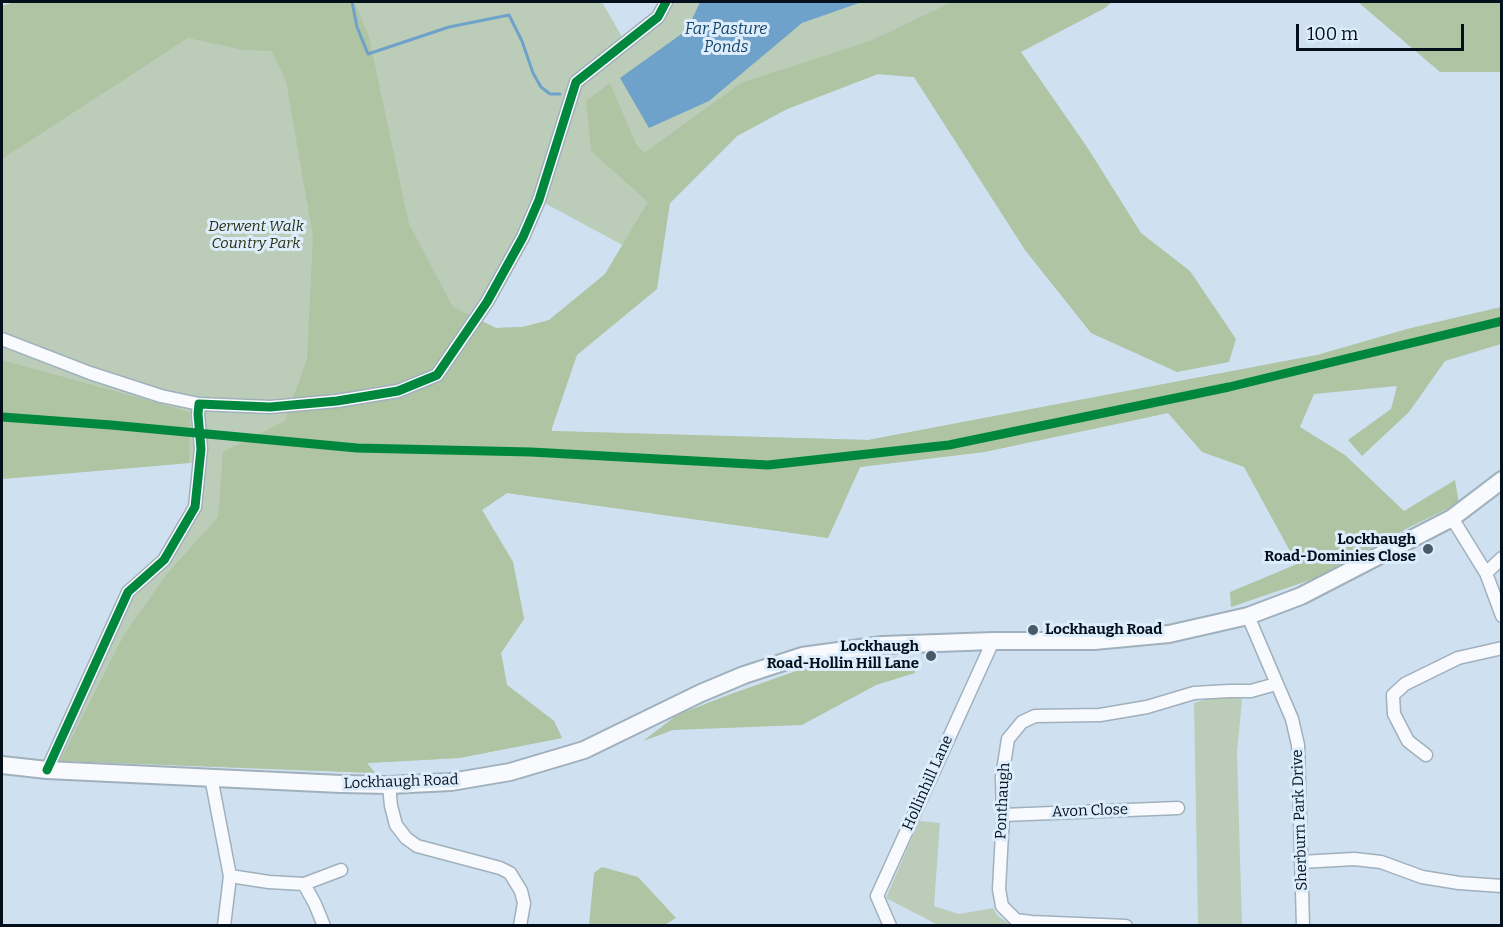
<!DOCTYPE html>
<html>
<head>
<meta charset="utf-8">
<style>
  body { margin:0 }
  #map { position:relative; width:1503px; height:927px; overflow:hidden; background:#cfe1f0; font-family:Bitter,serif }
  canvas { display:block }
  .frame { position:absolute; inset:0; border:3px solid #03101c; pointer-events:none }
  .scale { position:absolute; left:1296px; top:24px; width:168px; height:27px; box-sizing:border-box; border:3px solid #03101c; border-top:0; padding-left:8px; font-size:18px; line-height:21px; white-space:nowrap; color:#03101c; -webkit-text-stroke:4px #ddedfb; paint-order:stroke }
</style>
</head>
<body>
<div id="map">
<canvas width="1503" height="927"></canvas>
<div class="frame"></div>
<div class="scale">100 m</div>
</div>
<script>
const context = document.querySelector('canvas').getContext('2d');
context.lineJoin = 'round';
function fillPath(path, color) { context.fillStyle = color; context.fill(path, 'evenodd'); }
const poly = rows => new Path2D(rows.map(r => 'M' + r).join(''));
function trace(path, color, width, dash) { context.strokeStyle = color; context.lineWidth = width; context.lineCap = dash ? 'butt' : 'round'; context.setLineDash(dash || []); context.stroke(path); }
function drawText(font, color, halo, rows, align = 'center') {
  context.font = font + ' Bitter,serif'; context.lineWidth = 6; context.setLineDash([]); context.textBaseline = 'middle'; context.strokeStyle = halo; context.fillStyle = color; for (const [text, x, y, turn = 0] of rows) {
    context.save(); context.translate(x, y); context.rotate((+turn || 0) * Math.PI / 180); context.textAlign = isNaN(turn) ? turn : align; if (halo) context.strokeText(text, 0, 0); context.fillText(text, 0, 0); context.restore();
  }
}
const green = poly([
  [15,2,602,2,625,42,666,2,1058,2,913,77,878,74,787,109,737,136,626,247,539,200,476,319,496,328,523,327,549,320,552,431,868,440,1317,355,1168,413,984,452,860,467,828,538,507,493,482,510,513,562,524,619,501,653,507,685,554,721,562,738,459,758,367,763,375,773,51,760,128,592,164,560,195,507,200,463,189,463,2,479,2,6],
  [1218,696,1242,699,1237,753,1242,925,1198,925,1194,703],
  [919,821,940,823,934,906,959,914,993,908,998,916,1011,925,938,925,886,898]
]);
const forest = poly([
  [16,2,354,2,369,37,409,224,453,307,496,328,523,327,549,320,605,274,648,202,591,151,586,101,610,83,636,144,644,153,741,83,870,41,952,2,1112,2,1105,8,1021,52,1087,147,1141,233,1190,271,1236,339,1229,362,1177,372,1091,333,1025,250,914,77,878,74,787,109,737,136,670,203,657,289,577,355,551,431,868,440,1317,355,1407,329,1501,307,1501,344,1445,361,1409,412,1362,456,1348,440,1391,409,1397,386,1314,394,1300,427,1345,455,1404,511,1455,480,1459,503,1410,527,1313,579,1231,607,1230,592,1297,564,1244,467,1202,452,1168,413,984,452,860,467,828,538,507,493,482,510,513,562,524,619,501,653,507,685,554,721,562,738,459,758,367,763,375,773,60,761,124,635,166,575,218,517,223,452,285,421,307,359,313,237,286,81,272,51,244,50,188,38,2,159,2,6],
  [1358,2,1501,2,1501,72,1440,72],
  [2,360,190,412,189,463,2,479],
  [883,656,914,658,915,673,876,685,802,725,673,730,643,741,677,715,728,695,799,670],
  [602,867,638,877,676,918,665,925,589,925,594,873]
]);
const water = poly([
  [700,2,875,2,859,3,802,23,709,101,649,128,620,78,687,30]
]);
const stream = poly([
  [352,2,357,27,368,54,449,27,509,15,522,41,533,73,541,87,550,94,560,94]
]);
const minor = poly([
  [2,339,90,373,161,396,199,404],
  [1452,518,1486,573,1502,616],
  [1486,573,1502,558],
  [1248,616,1292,719,1298,745,1303,926],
  [1426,755,1408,741,1394,714,1393,695,1405,684,1458,658,1502,648],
  [47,770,128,592,164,560,195,507,201,449,198,414,199,404,270,407,337,401,398,391,437,375,487,302,523,237,539,200,576,82,658,17,666,2],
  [211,777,230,876,269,882,304,884,315,904,324,926],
  [389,785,391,806,396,825,406,838,417,846,500,868,510,873,521,891,524,903,520,926],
  [1003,815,1178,808],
  [1301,862,1354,859,1381,862,1422,877,1459,883,1502,886],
  [304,884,341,870],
  [224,926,230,876],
  [890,926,877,896,993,641],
  [1126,926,1031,922,1016,920,1002,906,999,889,1003,815,1002,777,1008,739,1022,722,1035,716,1100,715,1147,707,1194,693,1229,691,1251,691,1276,684]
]);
const major = poly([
  [2,765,47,770,341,784,389,785,451,782,510,772,584,750,701,693,744,675,802,656,882,645,993,641,1094,641,1169,634,1248,616,1301,596,1452,518,1502,480]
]);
const cycleway = poly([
  [2,417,111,425,357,448,531,452,768,465,949,445,1229,387,1502,321],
  [47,770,128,592,164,560,195,507,201,449,198,414,199,404,270,407,337,401,398,391,437,375,487,302,523,237,539,200,576,82,658,17,666,2]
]);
const markers = [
  [1428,549,6,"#4a5966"],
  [1033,630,6,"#4a5966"],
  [931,656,6,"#4a5966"]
];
const parkNames = [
  ["Derwent Walk",256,227],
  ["Country Park",256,244]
];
const poiNames = [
  ["Lockhaugh",1416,540],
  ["Road-Dominies Close",1416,557],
  ["Lockhaugh Road",1045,630,"left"],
  ["Lockhaugh",919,647],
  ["Road-Hollin Hill Lane",919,664]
];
const streetNames = [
  ["Lockhaugh Road",401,782,-2],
  ["Hollinhill Lane",928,783,-66],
  ["Ponthaugh",1003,801,-87],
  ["Avon Close",1090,811,-2],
  ["Sherburn Park Drive",1300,820,-92]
];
const waterNames = [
  ["Far Pasture",726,30],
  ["Ponds",726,48]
];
fillPath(green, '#bbcdb9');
fillPath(forest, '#aec4a3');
fillPath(water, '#6fa2ca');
trace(stream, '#6fa2ca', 3);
trace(minor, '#a0b0bc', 15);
trace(major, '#a0b0bc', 20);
trace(minor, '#f8fafd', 12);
trace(major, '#f8fafd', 16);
trace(cycleway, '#00873e', 9);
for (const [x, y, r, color] of markers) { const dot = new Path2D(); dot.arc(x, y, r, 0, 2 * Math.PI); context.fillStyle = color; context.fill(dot); trace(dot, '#ddedfb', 2); }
drawText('italic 15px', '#283212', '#ddedfb', parkNames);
drawText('bold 15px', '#03101c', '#ddedfb', poiNames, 'right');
drawText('15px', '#03101c', '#ddedfb', streetNames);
drawText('italic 16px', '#15466a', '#ddedfb', waterNames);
</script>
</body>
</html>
